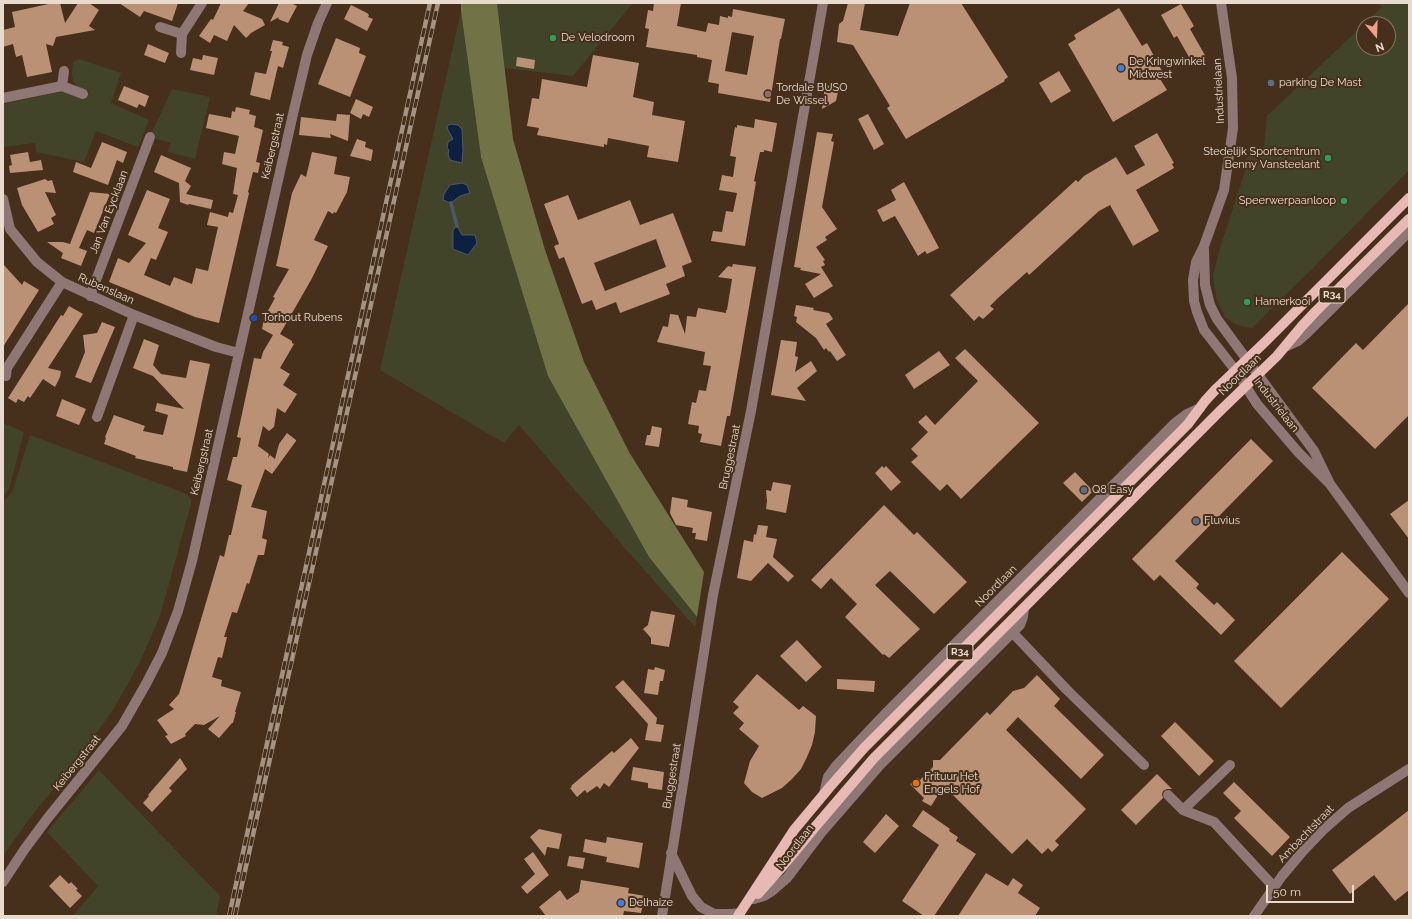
<!DOCTYPE html>
<html>
<head>
<meta charset="utf-8">
<style>
  body { margin:0 }
  #map { position:relative; width:1412px; height:919px; overflow:hidden; background:#462f1b; font-family:Raleway,sans-serif }
  canvas { display:block }
  .frame { position:absolute; inset:0; border:4px solid #e9dace; pointer-events:none }
  .north { position:absolute; left:1356px; top:16px; width:40px; height:40px; box-sizing:border-box; background:#462f1b; border:1px solid #877363; border-radius:50%; rotate:161deg; font-size:11px; font-weight:700; line-height:16px; text-align:center; color:#e9dace }
  .north::after { content:''; display:block; margin:auto; width:14px; height:18px; background:#f49e87; clip-path:polygon(50% 0,100% 100%,50% 72%,0 100%) }
  .scale { position:absolute; left:1266px; top:885px; width:88px; height:18px; box-sizing:border-box; border:2px solid #e9dace; border-top:0; padding-left:5px; font-size:12px; line-height:14px; white-space:nowrap; color:#e9dace; -webkit-text-stroke:3px #462f1b; paint-order:stroke }
</style>
</head>
<body>
<div id="map">
<canvas width="1412" height="919"></canvas>
<div class="frame"></div>
<div class="north">N</div>
<div class="scale">50 m</div>
</div>
<script>
const context = document.querySelector('canvas').getContext('2d');
context.lineJoin = 'round';
function fillPath(path, color) { context.fillStyle = color; context.fill(path, 'evenodd'); }
const poly = rows => new Path2D(rows.map(r => 'M' + r).join(''));
function trace(path, color, width, dash) { context.strokeStyle = color; context.lineWidth = width; context.lineCap = dash ? 'butt' : 'round'; context.setLineDash(dash || []); context.stroke(path); }
function drawText(font, color, halo, rows, align = 'center') {
  context.font = font + ' Raleway,sans-serif'; context.lineWidth = 4; context.setLineDash([]); context.textBaseline = 'middle'; context.strokeStyle = halo; context.fillStyle = color; for (const [text, x, y, turn = 0] of rows) {
    context.save(); context.translate(x, y); context.rotate((+turn || 0) * Math.PI / 180); context.textAlign = isNaN(turn) ? turn : align; if (halo) context.strokeText(text, 0, 0); context.fillText(text, 0, 0); context.restore();
  }
}
const green = poly([
  [497,3,633,3,573,76,505,68],
  [1378,3,1409,3,1409,170,1312,269,1252,328,1237,325,1225,317,1221,309,1216,297,1213,275,1220,248,1246,168,1248,147,1264,147,1267,116,1364,24,1364,48,1388,48,1388,24,1364,24,1382,7],
  [461,11,481,157,649,557,697,617,695,627,623,546,519,425,504,443,380,370],
  [79,59,121,73,111,103,149,120,138,147,96,131,84,162,36,152,35,143,3,147,3,104,65,91,86,99,89,92,78,87,73,81,72,74,73,62],
  [172,89,210,97,195,159,168,152,171,143,156,139,152,132],
  [3,423,24,432,9,489,3,496],
  [30,435,187,494,191,499,191,504,160,616,139,664,114,708,85,749,27,822,3,856,3,503,13,490],
  [99,770,220,896,216,916,73,916,98,886,47,832]
]);
const forest = poly([
  [461,3,497,3,513,139,545,250,584,362,629,452,704,572,697,617,649,557,548,376,481,157,461,11]
]);
const water = poly([
  [451,124,458,125,462,129,463,151,462,163,450,160,448,154,449,150,447,148,448,142,453,139,448,130,447,126,451,124],
  [462,183,467,185,470,193,460,196,451,203,443,200,444,194,450,185,462,183],
  [457,226,462,235,475,235,477,243,468,255,453,249,453,230,457,226]
]);
const stream = poly([
  [451,203,457,226]
]);
const building = poly([
  [53,3,60,3,65,23,78,3,89,3,99,10,89,26,95,30,56,37,53,46,46,44,52,72,27,77,22,55,16,57,13,44,3,47,3,30,15,27,12,12],
  [119,3,178,3,172,21,144,11,140,17],
  [221,3,249,3,243,11,262,19,265,25,251,33,246,38,234,25,227,41,214,35,210,43,199,36,211,19,213,20],
  [279,3,291,3,297,6,288,23,278,19,279,17,270,22],
  [654,3,681,3,677,26,706,32,708,23,719,25,720,16,728,18,728,16,732,17,733,9,785,19,781,39,780,39,770,102,718,93,719,84,708,82,712,60,697,57,697,55,646,47,649,29,645,28,648,10,653,11],
  [732,32,754,36,747,75,725,71],
  [848,3,865,3,860,30,898,36,910,3,961,3,1008,77,1004,80,1005,81,906,139,887,108,890,106,853,45,837,42,839,24,843,21],
  [1181,4,1194,26,1190,29,1206,57,1193,64,1177,36,1174,38,1161,15],
  [351,5,367,13,369,15,368,17,373,19,367,31,344,19],
  [1119,8,1142,46,1147,43,1162,71,1157,74,1167,90,1113,122,1068,44,1076,39,1074,35],
  [336,38,360,48,359,53,366,56,350,97,318,84],
  [273,40,283,42,282,45,289,47,283,68,278,66,270,100,250,95,255,72,266,74,272,51,270,51],
  [148,44,169,53,165,63,144,55],
  [203,55,218,58,214,75,190,70,193,58,202,60],
  [593,55,639,63,633,97,654,102,652,115,685,121,678,162,647,157,649,146,608,138,607,145,604,144,604,147,537,135,539,128,527,126,532,98,539,99,542,79,587,87],
  [517,57,535,60,534,69,516,66],
  [1059,71,1071,91,1051,103,1039,83],
  [825,85,839,87,836,101,822,109],
  [124,86,149,96,145,107,139,104,137,108,118,100],
  [356,99,373,107,369,117,363,114,361,119,350,113],
  [236,107,250,110,249,114,256,116,254,127,263,130,256,162,260,163,258,173,253,172,248,192,249,193,219,323,195,317,109,282,118,258,129,263,146,243,128,235,147,190,170,199,158,228,168,232,156,260,151,258,144,275,170,286,174,277,192,284,196,268,208,271,218,227,207,225,210,212,228,217,229,212,233,213,238,195,233,194,237,168,222,164,224,152,235,154,239,136,206,128,209,114,231,118,232,111,235,112],
  [337,114,350,115,348,141,330,134,331,138,299,135,301,117,336,121],
  [868,114,884,144,874,150,858,119],
  [755,119,777,123,772,152,764,150,764,152,760,152,754,181,756,182,745,246,711,241,713,231,722,232,726,211,733,212,737,193,719,190,722,175,733,177,736,157,730,156,735,127,737,128,737,125,754,128],
  [817,132,833,134,831,141,834,142,822,207,837,229,825,237,827,240,816,247,825,260,823,261,825,265,821,267,833,286,814,298,805,284,821,274,800,270,801,268,794,267],
  [1157,133,1174,163,1172,164,1174,168,1136,190,1159,231,1133,246,1110,205,1099,211,1029,275,1027,272,998,298,990,306,994,309,983,319,979,316,974,321,950,295,1076,180,1078,182,1084,176,1116,157,1127,175,1145,165,1134,146],
  [357,139,366,142,365,147,373,150,371,161,350,156],
  [102,142,127,152,123,163,117,160,108,185,73,172,76,162,91,168],
  [28,152,30,162,41,160,43,170,10,173,9,166,12,165,10,155],
  [312,152,337,157,334,174,350,177,347,192,336,213,334,212,333,214,328,211,314,240,328,246,311,280,280,334,292,341,292,343,294,344,280,368,290,374,283,385,297,394,285,413,277,408,274,427,269,431,263,426,258,446,269,454,268,458,270,455,275,459,279,444,287,433,296,440,296,441,272,474,265,469,251,507,267,511,262,538,267,540,264,555,258,555,249,584,247,583,237,613,232,612,224,637,227,637,222,658,218,657,212,677,222,680,221,686,241,692,235,712,236,712,233,723,232,723,219,738,208,729,220,716,204,725,195,724,185,734,186,736,171,744,165,736,168,735,157,720,174,709,169,705,179,694,220,555,224,557,229,535,231,535,242,485,227,480,233,457,237,457,241,438,237,437,254,358,261,359,263,352,273,335,262,329,264,318,275,298,273,297,289,269,276,266,292,193,301,174,306,177],
  [161,155,191,168,185,181,191,186,186,194,213,200,211,209,189,204,188,205,180,202,179,183,154,172],
  [45,179,48,181,52,180,56,193,45,192,56,215,51,218,54,224,38,232,22,205,17,188],
  [904,182,939,248,927,254,925,251,918,256,895,216,883,222,877,210,896,200,891,190],
  [90,192,110,194,94,233,87,230,79,248,87,251,81,266,61,258,63,253,47,242,63,242,70,244],
  [568,195,578,220,630,200,640,225,673,213,692,262,682,266,685,276,666,284,670,294,620,313,616,302,596,310,592,300,582,304,564,257,559,259,554,246,559,244,544,204],
  [656,239,666,267,605,291,594,263],
  [3,264,22,285,24,281,39,290,3,347],
  [733,264,756,267,730,416,727,416,721,446,700,442,702,434,698,433,699,426,688,424,692,402,696,403,699,390,706,391,711,366,703,365,705,352,657,342,663,326,668,327,670,314,678,315,685,334,687,316,696,317,698,308,726,313,726,310,727,310,732,279,718,277,728,266,732,267],
  [1409,303,1409,415,1375,449,1312,388,1356,343,1363,350],
  [796,305,814,308,813,310,829,313,833,319,826,324,846,355,837,361,830,351,829,352,826,348,824,350,816,338,796,322,797,317,794,316],
  [69,306,83,314,48,368,61,371,60,377,55,387,43,379,30,398,28,396,24,402,18,399,16,403,8,398,61,315,63,316],
  [102,322,115,327,91,383,75,377,85,352,83,335,97,333],
  [144,339,159,345,153,365,161,374,186,378,190,360,210,364,187,472,173,469,173,467,135,458,136,456,104,444,106,438,105,437,114,415,145,426,143,431,163,435,168,415,155,411,157,403,184,409,153,376,133,368],
  [781,340,797,342,795,356,798,357,795,372,811,361,817,371,797,388,806,401,771,395],
  [965,349,1039,423,961,499,947,484,940,491,911,462,918,456,911,449,928,432,918,422,926,415,935,425,978,381,955,358],
  [939,351,950,365,914,389,905,375],
  [62,399,86,409,79,425,56,416],
  [652,426,662,428,659,447,645,445,647,435,650,435],
  [1251,439,1273,461,1175,561,1199,584,1196,588,1214,605,1217,602,1235,620,1221,635,1160,575,1154,581,1132,559],
  [882,466,884,468,886,466,901,482,891,491,875,473],
  [1075,472,1093,491,1082,502,1063,483],
  [773,482,791,485,786,513,766,509,767,501,766,490,771,491],
  [672,497,688,500,687,507,712,512,707,541,695,539,696,533,692,533,693,528,676,525,670,513],
  [1409,500,1409,539,1390,514],
  [884,505,914,535,917,532,967,582,934,614,890,571,875,585,920,629,889,658,884,654,883,655,845,617,857,604,831,578,821,589,811,580],
  [758,525,768,526,766,537,777,539,773,557,794,576,788,582,768,563,751,581,737,578,744,540,753,542,754,534,756,535],
  [1342,552,1389,599,1281,708,1234,661],
  [651,611,675,615,669,647,651,644,651,638,643,629,648,625],
  [797,640,822,667,806,682,780,656],
  [655,667,665,670,663,681,660,681,658,695,644,693,648,669,654,670],
  [757,674,799,710,803,706,816,716,815,732,812,745,807,757,801,769,792,779,782,788,762,798,752,792,744,783,750,761,759,746,739,729,744,723,733,713,739,707,733,702],
  [1037,675,1060,699,1054,706,1104,755,1081,779,1018,717,1006,730,1086,809,1055,841,1059,845,1052,852,1048,848,1042,854,1027,839,1012,854,944,786,931,806,922,801,924,798,910,784,917,778,920,780,933,767,933,760,940,760,987,712,990,715,1013,691,1024,688],
  [837,679,875,681,874,692,837,689],
  [623,680,657,718,656,724,664,725,661,742,645,740,648,724,615,687],
  [1175,722,1214,761,1199,776,1161,736],
  [631,738,639,748,609,787,604,783,600,789,597,786,587,793,585,790,577,797,570,788,572,787,571,786,612,751,614,753],
  [180,758,187,769,169,788,172,791,152,812,143,803,149,796,148,795],
  [633,767,664,772,662,790,648,788,648,783,631,780],
  [1157,774,1172,789,1167,789,1163,791,1162,794,1163,798,1136,825,1121,810],
  [1234,782,1290,837,1272,856,1234,818,1241,811,1223,793],
  [923,810,950,829,949,831,958,837,956,841,976,854,934,916,924,916,902,901,939,845,912,826],
  [1409,810,1409,890,1395,901,1374,875,1350,894,1332,870],
  [886,814,899,826,875,853,863,842],
  [539,829,562,834,559,849,547,847,545,856,530,837],
  [607,837,643,843,639,868,606,862,607,857,583,852,585,839,606,843],
  [533,852,549,875,527,894,521,887,535,874,524,859],
  [569,856,585,858,583,869,567,866],
  [986,873,1008,886,1013,878,1023,885,1018,893,1040,908,1035,916,958,916],
  [60,875,69,884,71,882,78,889,76,890,82,896,70,908,49,886],
  [581,880,629,888,628,893,645,896,641,913,624,911,623,916,546,916,539,907,560,890,567,900,579,892]
]);
const minor = poly([
  [1221,3,1232,78,1233,128,1224,190,1204,246,1196,262,1193,280,1194,301,1197,312,1204,330,1236,371,1257,404,1298,452,1330,484],
  [160,27,182,34],
  [181,53,182,34,202,3],
  [62,86,83,94],
  [3,98,62,86,64,71],
  [3,199,10,229,37,262,62,282,134,315,216,347,239,353],
  [1204,249,1205,285,1210,305,1217,319,1314,451,1330,484,1409,593],
  [90,296,150,137],
  [1285,347,1298,341,1306,334,1409,232],
  [6,376,7,368,62,282],
  [97,417,134,315],
  [1012,632,1067,690,1144,765],
  [824,794,828,777,836,766,887,712,1175,423,1187,414,1200,408],
  [1168,795,1183,810,1214,822,1274,887],
  [1183,810,1230,765],
  [671,853,692,896,701,907,714,914,732,914,740,913],
  [3,882,24,850,47,819,122,726,146,684,162,653,178,611,192,561,293,114,307,55,318,23,327,3],
  [754,899,764,896,772,891,787,878,821,833,880,765,1020,625,1023,617,1024,608],
  [662,916,713,595,751,411,823,3],
  [1254,916,1282,876,1303,851,1323,830,1348,808,1409,769]
]);
const major = poly([
  [758,894,783,866,815,827,874,758,1222,409,1277,356,1302,326,1316,311,1409,219],
  [738,916,794,830,829,788,864,748,1188,424,1205,401,1217,388,1265,342,1409,198]
]);
const rail = poly([
  [229,916,430,3],
  [235,916,438,3]
]);
const markers = [
  [553,38,4,"#2e9e5b"],
  [1121,68,4,"#3f7fe0"],
  [1271,83,4,"#5c6f8a"],
  [768,94,4,"#8d6e63"],
  [1328,158,4,"#2e9e5b"],
  [1344,201,4,"#2e9e5b"],
  [1247,302,4,"#2e9e5b"],
  [254,318,4,"#1a4fb4"],
  [1084,490,4,"#5c6f8a"],
  [1196,521,4,"#5c6f8a"],
  [916,783,4,"#e8710a"],
  [621,903,4,"#3f7fe0"]
];
const shields = [
  [1332,295,26],
  [960,652,26]
];
const shieldNames = [
  ["R34",1332,295],
  ["R34",960,652]
];
const poiNames = [
  ["De Velodroom",561,38],
  ["De Kringwinkel",1129,62],
  ["Midwest",1129,75],
  ["parking De Mast",1279,83],
  ["Tordale BUSO",776,88],
  ["De Wissel",776,101],
  ["Stedelijk Sportcentrum",1320,152,"right"],
  ["Benny Vansteelant",1320,165,"right"],
  ["Speerwerpaanloop",1336,201,"right"],
  ["Hamerkooi",1255,302],
  ["Torhout Rubens",262,318],
  ["Q8 Easy",1092,490],
  ["Fluvius",1204,521],
  ["Frituur Het",924,777],
  ["Engels Hof",924,790],
  ["Delhaize",629,903]
];
const streetNames = [
  ["Industrielaan",1219,91,-93],
  ["Keibergstraat",273,146,-77],
  ["Jan Van Eycklaan",109,212,-69],
  ["Rubenslaan",106,289,24],
  ["Noordlaan",1240,375,-44],
  ["Industrielaan",1276,405,52],
  ["Bruggestraat",730,457,-78],
  ["Keibergstraat",202,462,-77],
  ["Noordlaan",996,586,-45],
  ["Keibergstraat",77,763,-51],
  ["Bruggestraat",672,776,-81],
  ["Ambachtstraat",1306,834,-46],
  ["Noordlaan",795,847,-52]
];
fillPath(green, '#42442a');
fillPath(forest, '#717347');
fillPath(water, '#0c213f');
trace(water, '#4e586a', 1);
trace(stream, '#4e586a', 3.5);
fillPath(building, '#bb9176');
trace(minor, '#8e7775', 10);
trace(major, '#e7b9b5', 10);
trace(rail, '#a49283', 4.5);
trace(rail, '#462f1b', 3, [9]);
for (const [x, y, r, color] of markers) { const dot = new Path2D(); dot.arc(x, y, r, 0, 2 * Math.PI); context.fillStyle = color; context.fill(dot); trace(dot, '#462f1b', 1.5); }
for (const [x, y, w] of shields) { const box = new Path2D(); box.roundRect(x - w / 2, y - 8, w, 16, 3); context.fillStyle = '#462f1b'; context.fill(box); trace(box, '#e9dace', 1); }
drawText('bold 10px', '#e9dace', null, shieldNames);
drawText('11px', '#e9dace', '#462f1b', poiNames, 'left');
drawText('11px', '#e9dace', '#462f1b', streetNames);
</script>
</body>
</html>
